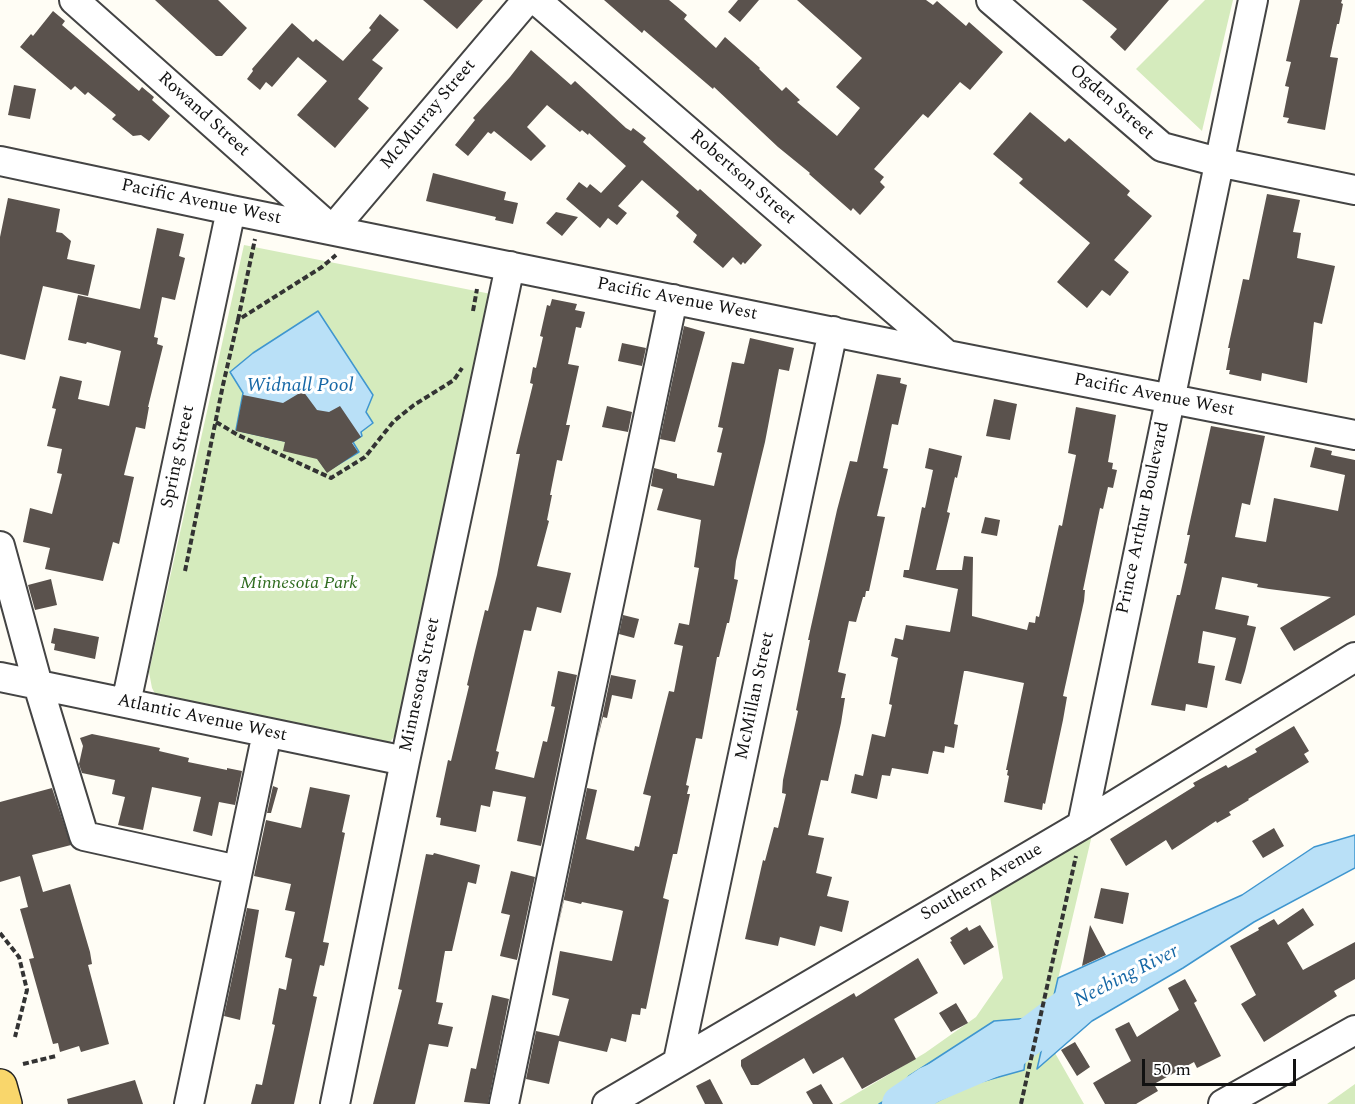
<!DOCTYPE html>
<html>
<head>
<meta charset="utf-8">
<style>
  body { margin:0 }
  #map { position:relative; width:1355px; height:1104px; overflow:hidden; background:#fffdf5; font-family:Spectral,serif }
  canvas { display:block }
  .scale { position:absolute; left:1142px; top:1059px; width:154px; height:27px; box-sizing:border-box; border:3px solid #111; border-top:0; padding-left:8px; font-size:18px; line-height:21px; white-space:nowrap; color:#111; -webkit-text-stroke:4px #fff; paint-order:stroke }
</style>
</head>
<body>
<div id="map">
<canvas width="1355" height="1104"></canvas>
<div class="scale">50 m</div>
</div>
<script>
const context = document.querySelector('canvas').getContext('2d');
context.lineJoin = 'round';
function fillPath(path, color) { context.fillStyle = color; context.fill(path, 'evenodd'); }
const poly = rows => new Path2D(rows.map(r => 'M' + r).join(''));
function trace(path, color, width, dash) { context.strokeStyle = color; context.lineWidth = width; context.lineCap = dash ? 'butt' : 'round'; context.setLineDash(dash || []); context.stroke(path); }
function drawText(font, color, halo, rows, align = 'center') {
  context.font = font + ' Spectral,serif'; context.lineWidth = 6; context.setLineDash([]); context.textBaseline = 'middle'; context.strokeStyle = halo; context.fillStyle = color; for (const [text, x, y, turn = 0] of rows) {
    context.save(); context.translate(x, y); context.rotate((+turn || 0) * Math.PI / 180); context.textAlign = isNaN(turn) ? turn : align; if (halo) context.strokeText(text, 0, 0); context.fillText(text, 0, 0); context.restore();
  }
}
const green = poly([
  [1205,0,1233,0,1202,131,1136,69],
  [244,245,491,294,399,730,390,742,372,745,160,703,152,688,149,672],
  [1092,835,1037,1068,1055,1053,1084,1104,839,1104,925,1053,976,1017,1003,978,990,897],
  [1355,1084,1355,1104,1327,1104]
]);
const water = poly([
  [318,311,373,395,366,412,373,423,361,432,362,436,353,442,359,452,327,471,318,458,285,441,236,430,243,393,230,372,253,353,318,311],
  [1355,835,1355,868,1254,922,1183,968,1092,1021,1037,1069,1058,978,1242,895,1314,847,1355,835],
  [1030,1018,1024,1070,970,1085,932,1104,879,1104,893,1096,909,1076,994,1021,1030,1018]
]);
const river = poly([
  [901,1104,929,1085,1011,1050,1088,992]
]);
const building = poly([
  [155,0,218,0,247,28,222,56,216,56],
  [423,0,483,0,457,29],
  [604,0,669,0,687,15,684,19,716,48,725,37,760,68,759,69,782,91,786,87,800,100,797,102,837,136,860,108,836,87,862,58,797,0,926,0,933,5,937,1,966,26,969,22,1003,52,970,90,960,82,928,118,923,114,874,169,884,177,880,182,885,187,860,215,853,208,851,211,809,174,810,173,778,147,714,87,713,89,644,30,642,33],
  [738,0,759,0,740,22,728,12],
  [1082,0,1169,0,1125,51,1110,37,1117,29],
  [1300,0,1342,0,1341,3,1343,4,1339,24,1337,24,1330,57,1338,58,1325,130,1287,123,1289,118,1283,117,1289,87,1285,86,1291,62,1286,61],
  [53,11,65,21,62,25,139,91,142,87,154,97,152,100,170,116,149,141,141,135,133,136,112,119,116,115,88,92,85,95,75,86,71,90,20,47,31,34,33,36],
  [380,14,399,30,372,60,383,68,358,99,369,108,335,148,297,115,327,81,298,57,272,87,266,82,260,90,247,79,253,71,252,69,292,23,313,42,316,39,343,61,371,30,369,28],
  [531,50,571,85,575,81,626,128,631,131,633,128,646,138,643,142,698,191,700,189,762,245,745,264,743,262,741,265,733,257,723,268,693,242,697,235,676,216,679,212,642,180,618,206,627,213,617,225,608,218,600,228,566,199,579,182,587,188,590,184,601,193,626,166,589,133,588,135,582,130,580,132,547,105,527,127,546,146,531,161,494,131,491,134,488,132,468,156,455,145,475,120,473,118,510,77],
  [14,85,36,89,30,119,8,115],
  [1030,112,1065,142,1069,138,1130,191,1127,195,1152,216,1114,260,1129,272,1110,296,1102,290,1087,308,1057,282,1090,243,1019,183,1023,179,993,154],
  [433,173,506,192,504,200,518,203,513,224,495,220,496,217,426,201],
  [1267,194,1300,200,1293,232,1301,233,1297,258,1335,266,1322,324,1314,322,1307,383,1262,373,1261,381,1229,374,1230,370,1226,370,1230,348,1228,348,1243,279,1249,280],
  [8,198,60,209,56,232,62,233,71,241,67,259,95,265,88,296,43,286,25,360,0,354,0,237],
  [556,212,578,217,562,236,546,223],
  [157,228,184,234,179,256,185,258,175,300,162,297,154,337,158,338,157,344,163,346,148,407,149,407,145,429,136,427,124,475,134,477,119,544,113,542,103,581,45,569,50,548,23,542,30,508,52,514,62,474,57,473,62,449,47,446,56,409,52,408,60,376,82,381,78,399,109,406,121,351,87,342,86,344,68,340,78,295,140,309],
  [552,299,577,304,575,310,585,312,581,328,576,327,568,364,579,366,566,425,570,425,562,461,557,460,550,495,552,495,547,520,549,521,537,566,571,573,561,613,537,607,531,631,524,630,496,751,499,752,495,769,534,778,543,741,547,742,555,707,551,706,558,671,577,675,541,846,517,841,526,797,493,791,490,807,481,805,476,832,440,825,441,818,436,817,448,760,451,761,469,686,467,685,475,651,485,610,488,611,497,575,520,454,516,454,533,384,530,383,533,367,536,368,543,337,540,336,547,305,550,306],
  [684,326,705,332,675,442,660,439],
  [750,338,794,348,789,371,779,369,765,442,736,561,734,579,738,580,729,623,727,623,719,657,717,657,702,739,696,738,686,785,689,786,687,794,690,794,677,854,673,854,663,898,669,900,646,1009,641,1008,640,1015,632,1014,626,1042,611,1038,607,1052,559,1041,549,1084,526,1079,536,1031,559,1036,569,999,552,995,560,951,612,961,623,911,620,910,582,902,581,904,564,900,556,936,587,788,597,790,586,839,634,851,635,846,639,847,651,796,643,794,669,691,674,692,683,646,674,644,679,623,689,625,699,568,694,567,701,520,657,510,663,489,651,486,654,468,677,474,677,478,714,486,722,453,717,452,723,428,718,427,732,362,744,364],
  [622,343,646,348,642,366,618,361],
  [877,374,901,378,900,383,907,385,898,425,892,424,883,468,888,469,877,516,885,517,869,591,866,591,865,597,863,597,856,622,849,621,838,672,846,674,841,698,845,698,841,723,828,781,821,780,808,835,824,838,816,873,832,877,827,896,849,901,842,932,820,926,815,946,780,937,778,946,745,939,763,860,765,861,774,827,778,828,786,794,782,793,783,780,798,711,796,710,810,640,808,640,837,510,850,461,857,462],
  [303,391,317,410,329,412,340,406,361,437,352,443,358,452,327,473,317,459,283,451,285,442,236,431,243,395,283,403],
  [994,399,1017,404,1010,440,986,436],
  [607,406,632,412,628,432,602,427],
  [1076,407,1116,415,1108,462,1113,463,1112,469,1117,470,1113,488,1108,487,1103,509,1100,508,1083,590,1085,590,1084,601,1063,696,1067,697,1063,720,1045,804,1043,803,1042,810,1004,802,1009,776,1007,775,1008,770,1006,770,1024,683,967,671,964,671,954,724,958,725,954,748,945,746,944,753,933,751,928,774,892,768,890,776,882,775,877,799,851,793,855,774,863,776,872,734,885,737,892,705,889,704,898,658,891,656,895,638,903,640,906,625,950,632,958,589,903,577,904,570,909,570,922,507,925,508,933,470,925,468,929,448,962,456,957,478,955,477,947,512,950,513,936,570,962,570,964,556,973,557,972,616,1027,630,1029,622,1035,623,1036,616,1039,617,1059,525,1062,526,1076,455,1068,453],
  [1211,426,1265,436,1250,505,1242,503,1235,537,1266,542,1274,498,1338,511,1345,475,1310,467,1315,447,1332,451,1331,455,1355,460,1355,615,1294,651,1280,628,1331,597,1269,589,1257,587,1258,584,1222,577,1215,609,1249,616,1247,625,1256,627,1245,671,1241,684,1225,680,1236,638,1203,631,1198,663,1215,666,1207,708,1186,704,1185,711,1151,705,1177,595,1180,595,1187,564,1184,563,1190,535,1187,535],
  [985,517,1000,520,997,536,981,533],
  [51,579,57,605,35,610,28,585],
  [623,615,639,619,634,638,619,634],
  [54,628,99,637,95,659,54,650,55,644,51,643],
  [611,675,636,680,632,699,612,695,607,718,603,717,597,741],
  [1294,726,1309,751,1304,754,1309,762,1248,799,1249,800,1229,812,1231,815,1217,823,1216,821,1172,850,1166,840,1126,866,1110,839,1195,786,1193,783,1226,765,1228,768,1257,752,1255,749],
  [92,734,160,748,159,751,189,758,188,762,227,770,227,768,242,771,235,805,219,802,212,836,193,831,201,797,152,787,143,830,118,825,125,797,112,794,115,780,82,773,79,764,83,746,80,738],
  [273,786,278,788,271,813,267,813],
  [310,787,350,795,342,832,345,833,323,942,329,943,324,966,320,965,313,996,317,997,294,1104,251,1104,256,1084,262,1085,275,1025,272,1024,279,988,286,990,292,959,285,957,295,912,285,910,291,884,254,876,266,820,301,828],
  [52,788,71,845,32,855,43,892,70,884,90,952,92,964,88,965,109,1044,81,1052,79,1046,60,1052,58,1043,53,1044,29,959,34,958,20,909,28,907,20,876,0,882,0,802],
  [1274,828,1284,846,1263,858,1252,841],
  [434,853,480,865,476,884,468,882,452,951,445,951,436,1002,443,1003,438,1024,453,1027,448,1047,429,1044,415,1104,373,1104,402,990,398,989,426,854,433,855],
  [511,871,535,877,517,960,500,956,510,915,501,913],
  [1101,888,1129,893,1123,924,1094,918],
  [247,908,259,910,240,1020,224,1016],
  [1303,908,1314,925,1287,943,1303,970,1355,942,1355,979,1334,991,1337,996,1264,1042,1241,1004,1256,995,1230,946,1259,930,1258,928,1274,919,1278,925],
  [980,925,994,947,964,965,950,942,952,941,950,938,967,927,969,931],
  [1090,925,1106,955,1082,966],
  [918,958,938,993,894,1019,916,1059,862,1089,843,1057,813,1074,804,1058,758,1085,751,1085,741,1066,741,1060,854,993,856,997],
  [1185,979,1197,1001,1194,1003,1221,1056,1197,1068,1194,1062,1154,1084,1158,1091,1136,1104,1105,1104,1093,1083,1131,1061,1115,1029,1129,1022,1137,1037,1179,1010,1168,988],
  [492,995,509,999,488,1104,464,1102,471,1068,476,1069],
  [956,1003,968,1023,951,1032,939,1013],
  [1075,1042,1090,1067,1077,1076,1061,1050],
  [710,1079,723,1104,705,1104,696,1086],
  [135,1080,143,1104,68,1104,67,1099],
  [821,1084,833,1104,813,1104,806,1092]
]);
const path = poly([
  [473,311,477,289],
  [238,320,255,239],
  [216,422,238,435,331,478,365,457,394,421,414,405,454,380,462,368],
  [185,571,223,385,238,320,322,267,336,255],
  [0,933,19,957,27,990,15,1037],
  [23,1064,56,1056],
  [1021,1104,1076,856]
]);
const minor = poly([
  [74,0,330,228],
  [536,0,946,354],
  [991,0,1162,147,1218,162,1355,190],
  [0,161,231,210,947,355,1355,435],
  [332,230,527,0],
  [0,546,38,685,84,836,238,870],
  [0,677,405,761],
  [126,703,231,210],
  [1082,825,1253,0],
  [678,1061,833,331],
  [189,1104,267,733],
  [335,1104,405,761,510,266],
  [504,1104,673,299],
  [607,1104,1082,825,1355,657],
  [1223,1104,1355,1030]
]);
const major = poly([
  [0,1086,5,1104]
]);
const streetNames = [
  ["Ogden Street",1111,103,41],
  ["Rowand Street",203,115,42],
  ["McMurray Street",429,115,-50],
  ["Robertson Street",742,178,41],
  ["Pacific Avenue West",201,203,12],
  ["Pacific Avenue West",677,300,11],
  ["Pacific Avenue West",1154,396,11],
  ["Spring Street",179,457,-78],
  ["Prince Arthur Boulevard",1144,518,-78],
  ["Minnesota Street",421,685,-78],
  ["McMillan Street",756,696,-78],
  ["Atlantic Avenue West",202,719,12],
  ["Southern Avenue",982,883,-30]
];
const parkNames = [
  ["Minnesota Park",299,584]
];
const waterNames = [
  ["Widnall Pool",300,387],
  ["Neebing River",1127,977,-27]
];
fillPath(green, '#d5ebbd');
fillPath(water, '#b9e0f7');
trace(water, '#3f96cf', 1.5);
trace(river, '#b9e0f7', 38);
fillPath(building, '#5a524d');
trace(minor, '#444', 32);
trace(major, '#222', 36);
trace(path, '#333', 4, [6, 3]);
trace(minor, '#fff', 28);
trace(major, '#f9d66b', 33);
drawText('18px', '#111', '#fff', streetNames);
drawText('italic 18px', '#2f6b1f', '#fff', parkNames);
drawText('italic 20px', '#1768a6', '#fff', waterNames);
</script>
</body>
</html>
